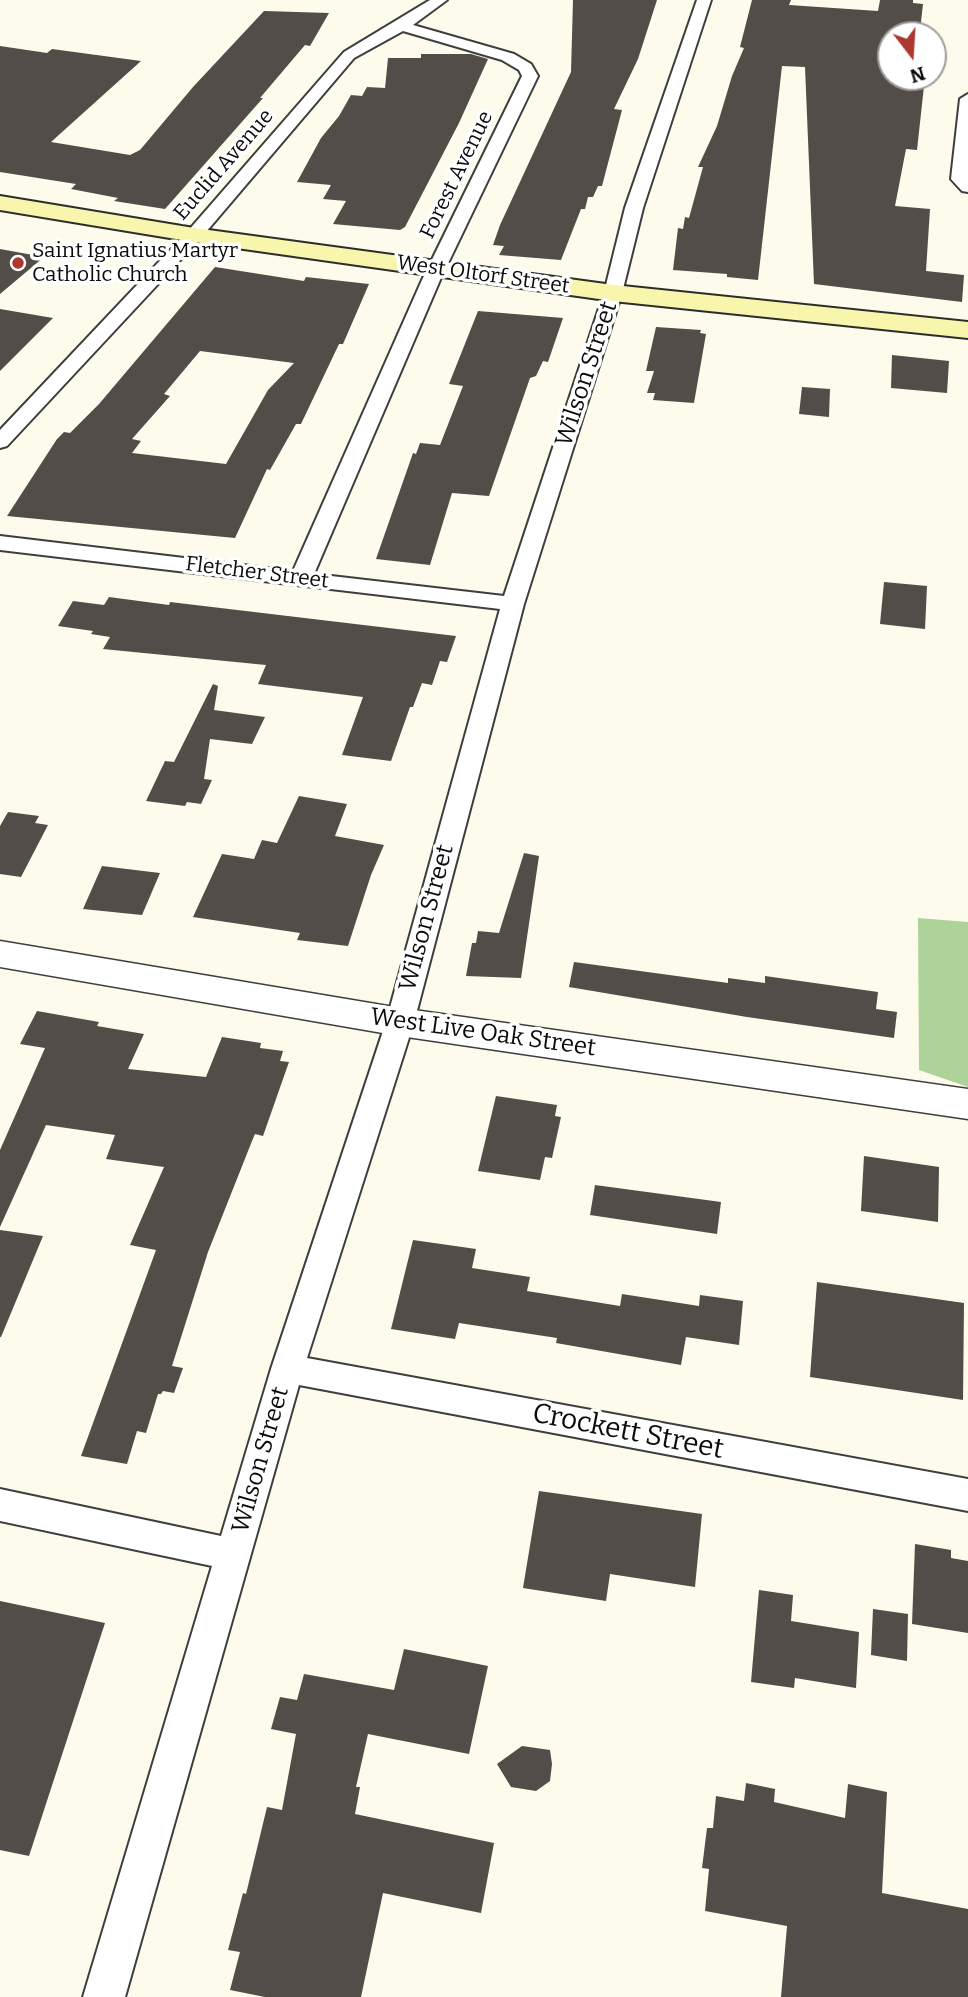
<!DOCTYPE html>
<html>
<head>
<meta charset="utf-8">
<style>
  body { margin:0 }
  #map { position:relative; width:968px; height:1997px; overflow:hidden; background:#fdfbeb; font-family:Bitter,serif }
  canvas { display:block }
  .north { position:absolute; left:877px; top:21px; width:70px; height:70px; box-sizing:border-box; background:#fff; border:2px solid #9d9d9d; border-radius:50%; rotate:163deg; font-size:19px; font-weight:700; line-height:28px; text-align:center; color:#0b0b0b }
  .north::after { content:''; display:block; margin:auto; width:24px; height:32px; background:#ad3731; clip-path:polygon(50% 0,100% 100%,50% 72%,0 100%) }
</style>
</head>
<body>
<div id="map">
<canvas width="968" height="1997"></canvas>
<div class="north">N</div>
</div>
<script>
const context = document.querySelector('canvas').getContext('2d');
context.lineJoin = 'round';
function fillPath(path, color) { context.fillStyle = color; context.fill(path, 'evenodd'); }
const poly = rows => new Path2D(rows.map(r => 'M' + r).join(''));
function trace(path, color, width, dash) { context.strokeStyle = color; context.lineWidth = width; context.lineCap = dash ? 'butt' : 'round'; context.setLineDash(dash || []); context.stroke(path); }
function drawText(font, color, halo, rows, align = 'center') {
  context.font = font + ' Bitter,serif'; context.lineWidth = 7; context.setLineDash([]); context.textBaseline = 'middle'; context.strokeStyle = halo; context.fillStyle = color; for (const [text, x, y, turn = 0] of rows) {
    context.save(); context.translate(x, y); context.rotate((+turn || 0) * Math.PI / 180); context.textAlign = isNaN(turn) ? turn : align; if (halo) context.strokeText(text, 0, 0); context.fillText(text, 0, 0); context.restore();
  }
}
const forest = poly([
  [918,918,968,922,968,1087,919,1070]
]);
const building = poly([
  [573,0,657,0,638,59,614,109,622,110,602,186,598,186,593,197,588,197,585,209,581,209,561,260,499,255,504,246,493,245,500,225,571,72],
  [752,0,791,0,789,5,878,11,880,0,913,0,913,3,923,4,920,31,929,32,929,35,891,35,891,77,925,77,917,150,906,149,895,206,930,209,926,271,964,275,962,302,814,284,805,67,782,66,758,280,727,277,727,274,673,270,678,228,683,229,685,217,689,218,703,167,698,167,717,126,732,76,744,48,740,47],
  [264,11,329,13,310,46,305,45,260,98,263,98,165,209,114,201,118,198,71,189,76,184,0,172,0,46,47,53,52,49,141,61,51,142,130,155,140,150,193,87],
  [421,54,471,54,488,59,459,123,405,227,400,230,333,224,346,201,323,199,331,185,297,182,321,138,339,116,351,95,362,96,367,87,385,88,388,58,421,58],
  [0,249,44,257,0,294],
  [215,267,304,281,306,277,369,284,343,344,339,344,301,424,296,424,270,470,267,469,235,538,7,516,57,439,64,432,70,433,99,404],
  [200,351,294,363,268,390,226,464,132,453,141,441,132,439,170,396,164,394],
  [0,309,53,318,0,371],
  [478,311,563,318,548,362,543,361,536,376,530,378,489,496,452,493,430,565,376,559,413,453,416,454,420,443,440,445,463,386,449,384],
  [656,327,701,330,700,333,706,334,694,403,653,400,655,393,647,393,654,371,646,371],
  [892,355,949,361,947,393,891,388],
  [802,387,830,389,829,417,799,414],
  [884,582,927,586,925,629,880,624],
  [109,597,169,605,170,602,456,636,447,662,440,661,432,685,422,683,413,707,410,707,391,761,342,755,363,697,258,684,266,665,103,649,110,637,91,634,93,631,58,626,73,601,104,605],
  [213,684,218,686,214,710,265,717,252,744,210,739,204,779,212,780,201,804,187,802,185,806,146,801,165,761,174,762],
  [299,796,347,804,335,836,384,845,371,875,348,946,297,940,300,933,193,917,222,854,254,859,262,840,277,843],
  [8,812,39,816,35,823,48,825,21,877,0,874,0,826],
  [524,853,539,856,521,978,466,976,472,943,476,943,478,931,499,933],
  [102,866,160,873,142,915,83,909],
  [574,962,728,983,728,978,765,983,765,976,878,992,876,1009,897,1012,894,1038,747,1017,569,987],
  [37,1011,99,1022,97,1026,144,1034,128,1069,206,1077,222,1037,261,1043,260,1048,283,1051,280,1061,289,1062,263,1136,255,1134,252,1141,208,1252,172,1366,183,1368,174,1393,163,1391,161,1394,158,1394,146,1433,137,1431,127,1464,81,1456,156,1250,130,1245,164,1167,106,1159,115,1135,46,1125,0,1227,0,1150,45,1048,20,1044],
  [496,1096,557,1105,555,1116,561,1117,552,1158,545,1157,540,1180,478,1171],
  [864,1156,939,1167,938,1222,861,1211],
  [595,1185,721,1202,717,1234,590,1215],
  [0,1230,43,1236,1,1337,0,1337],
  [413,1240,476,1249,472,1268,530,1277,527,1291,620,1306,622,1294,699,1306,700,1295,743,1301,739,1345,686,1337,681,1365,556,1343,557,1338,459,1323,455,1339,391,1329],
  [817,1282,964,1303,963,1400,810,1377],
  [539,1491,702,1514,695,1587,610,1574,606,1601,523,1588],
  [915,1544,951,1550,951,1558,968,1561,968,1633,912,1624],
  [759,1590,793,1595,791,1621,859,1632,856,1688,795,1678,794,1688,751,1682],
  [0,1601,105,1623,29,1856,0,1850],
  [873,1609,908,1614,907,1661,871,1655],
  [404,1649,488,1666,469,1754,368,1734,356,1787,360,1787,355,1814,494,1843,481,1913,383,1893,361,1997,265,1997,230,1990,240,1952,228,1950,243,1893,246,1894,267,1807,282,1810,296,1734,271,1729,280,1697,297,1700,304,1674,394,1690],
  [522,1746,550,1750,552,1764,550,1781,536,1791,511,1787,497,1764],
  [746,1783,775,1789,774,1802,845,1818,848,1784,887,1792,882,1893,968,1909,968,1997,781,1997,787,1926,705,1911,709,1869,702,1868,707,1828,713,1828,716,1796,744,1801]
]);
const minor = poly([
  [430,0,447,0,413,25,514,54,531,64,538,76,440,280,314,574,504,596,604,293,625,208,697,0,711,0,643,208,622,293,524,604,414,1022,307,1358,968,1479,968,1511,299,1385,125,1997,83,1997,212,1566,0,1521,0,1489,221,1536,271,1369,386,1022,500,609,0,550,0,536,293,571,422,280,522,76,519,70,502,60,403,31,354,58,200,239,7,446,0,448,0,430,188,231,344,52,430,0],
  [968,94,968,192,962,191,951,179,960,99,968,94]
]);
const tertiary = poly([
  [0,941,400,1008,968,1089,968,1119,400,1036,0,967,0,941]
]);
const secondary = poly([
  [0,196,194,228,613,285,968,322,968,338,613,301,194,242,0,210,0,196]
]);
const markers = [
  [18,263,7,"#ad3731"]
];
const farStreetnames = [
  ["Euclid Avenue",224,165,-49],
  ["Forest Avenue",457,175,-64],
  ["West Oltorf Street",483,275,8],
  ["Fletcher Street",257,573,7]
];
const farPoinames = [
  ["Saint Ignatius Martyr",32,251],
  ["Catholic Church",32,275]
];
const streetNames = [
  ["Wilson Street",587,374,-72],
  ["Wilson Street",427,918,-75],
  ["West Live Oak Street",483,1033,8],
  ["Wilson Street",261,1460,-74]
];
const nearStreetnames = [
  ["Crockett Street",628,1432,11]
];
fillPath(forest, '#add399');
fillPath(building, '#524d48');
trace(minor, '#3e3e3e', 4);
trace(tertiary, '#3e3e3e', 3);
trace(secondary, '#2d2d2d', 4);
fillPath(minor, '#fff');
fillPath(tertiary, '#fff');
fillPath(secondary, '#f7f6ac');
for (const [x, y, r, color] of markers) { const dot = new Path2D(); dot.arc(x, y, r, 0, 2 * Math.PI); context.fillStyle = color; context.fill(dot); trace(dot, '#fff', 2.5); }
drawText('21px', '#0b0b0b', '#fff', farStreetnames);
drawText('21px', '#0b0b0b', '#fff', farPoinames, 'left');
drawText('24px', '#0b0b0b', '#fff', streetNames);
drawText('28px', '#0b0b0b', '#fff', nearStreetnames);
</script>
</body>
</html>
